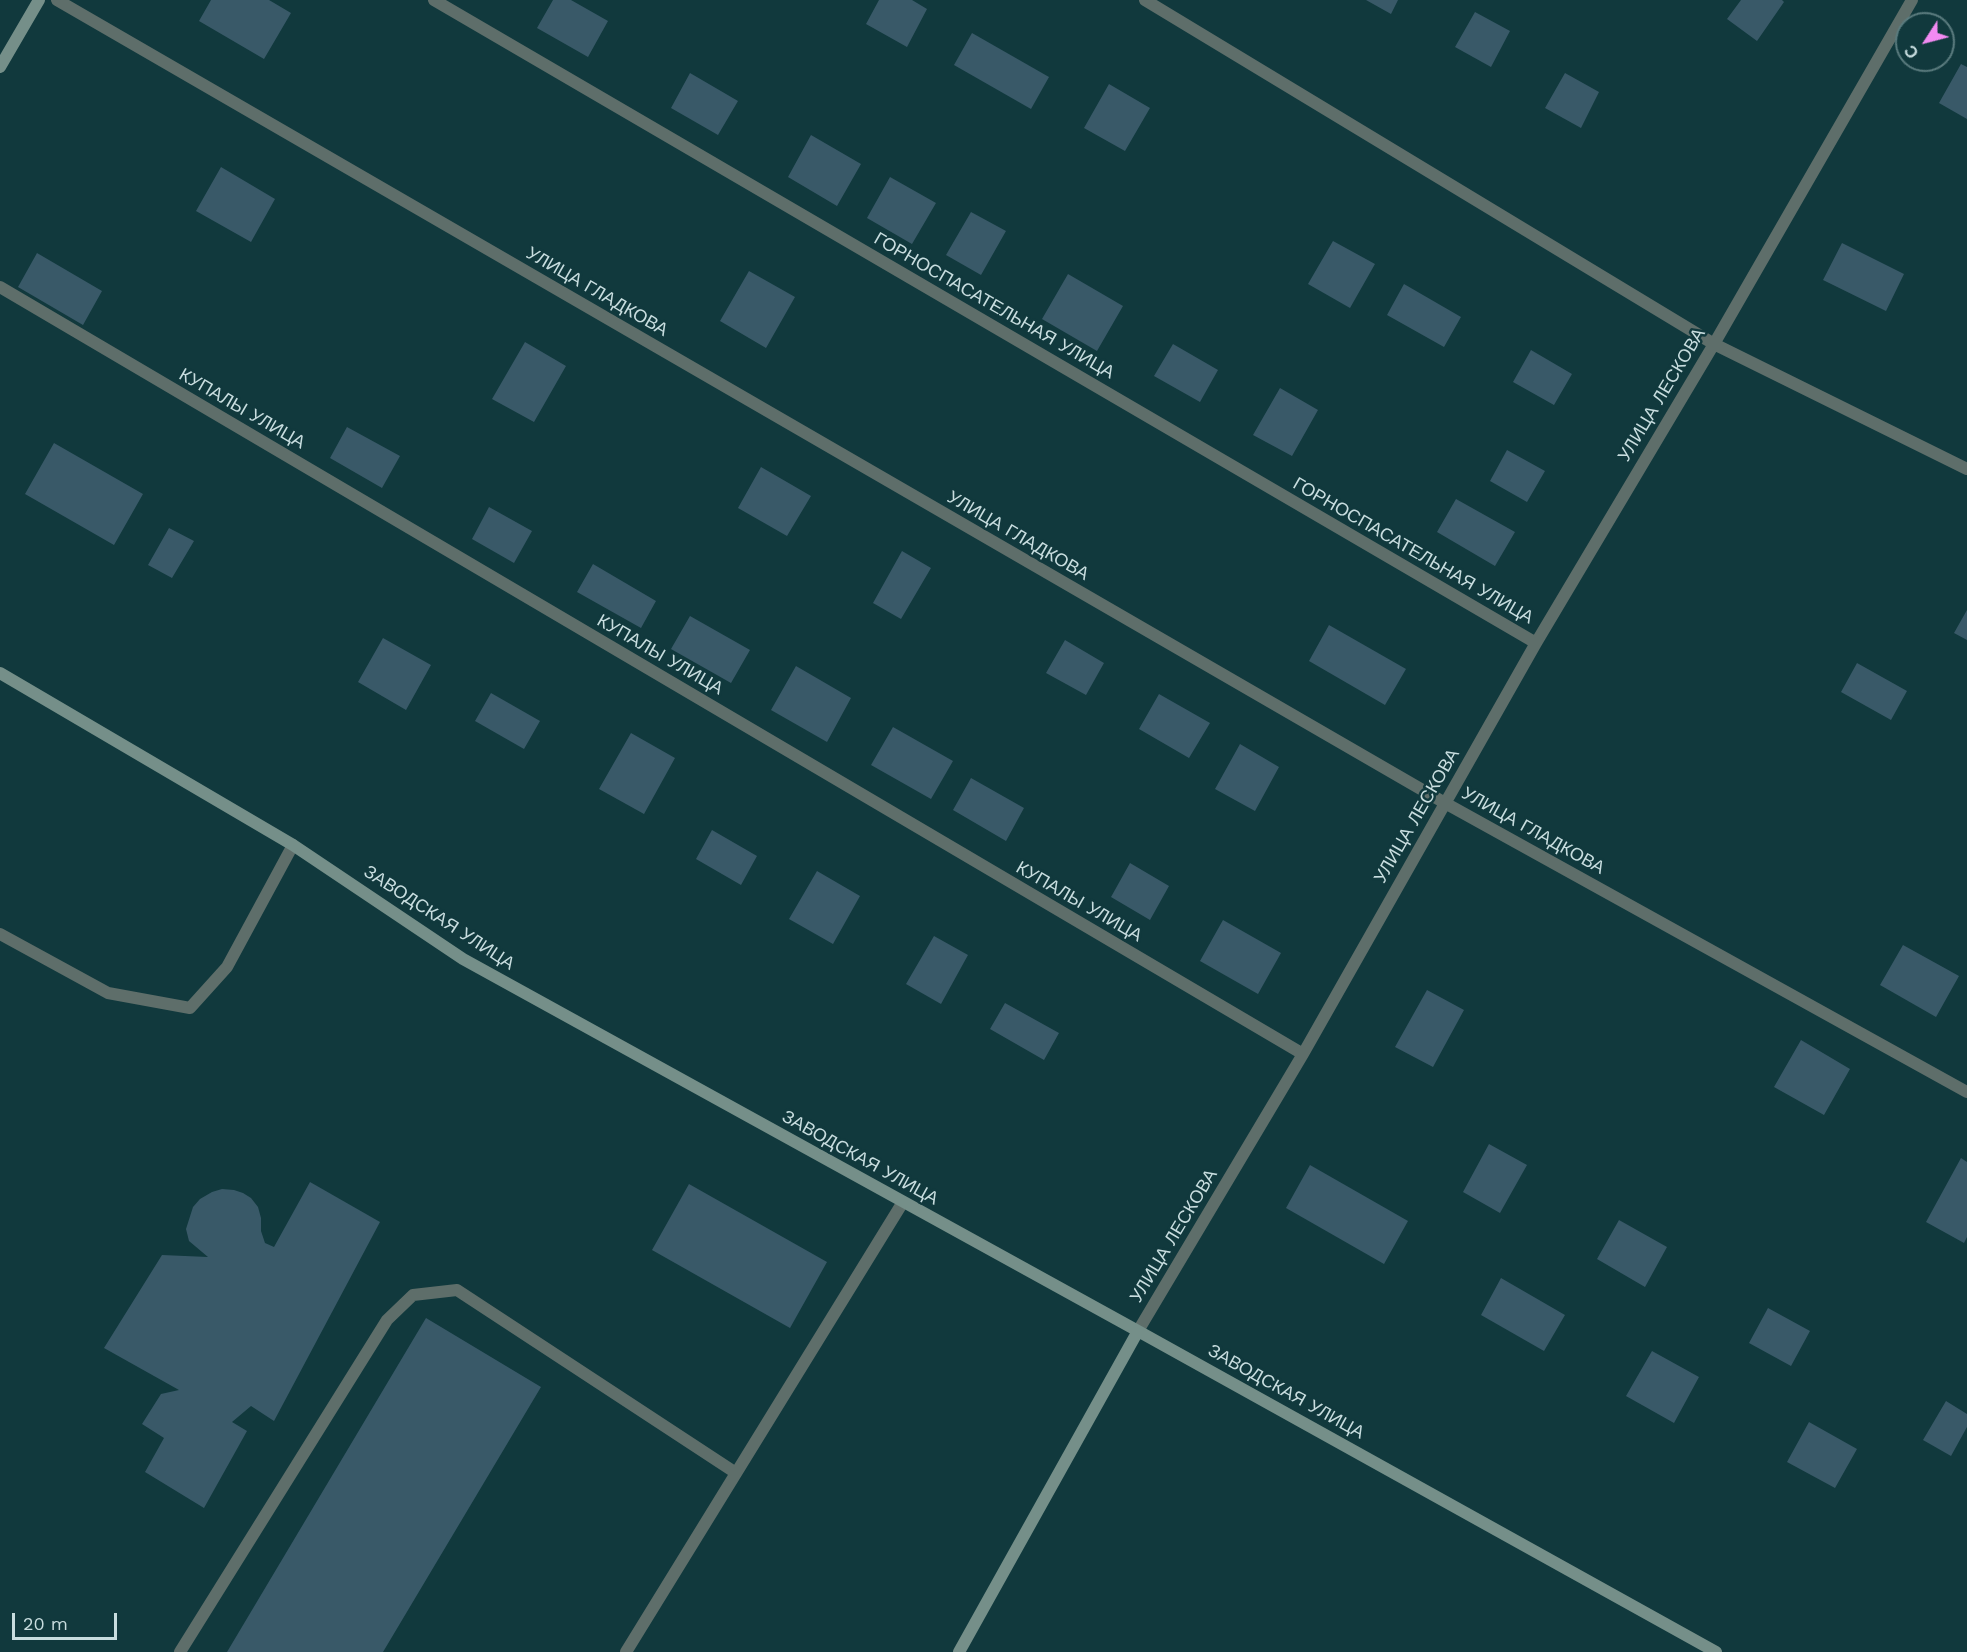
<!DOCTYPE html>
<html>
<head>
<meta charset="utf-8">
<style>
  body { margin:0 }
  #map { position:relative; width:1967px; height:1652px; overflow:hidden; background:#11393d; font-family:"Work Sans",sans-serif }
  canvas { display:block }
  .north { position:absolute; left:1895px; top:12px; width:60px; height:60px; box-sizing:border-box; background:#11393d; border:2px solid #5a7b7e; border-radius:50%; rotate:234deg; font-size:16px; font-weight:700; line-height:24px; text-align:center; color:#c8dddf }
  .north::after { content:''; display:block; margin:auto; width:21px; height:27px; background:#f28af2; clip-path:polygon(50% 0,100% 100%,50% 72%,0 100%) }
  .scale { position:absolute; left:12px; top:1613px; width:105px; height:27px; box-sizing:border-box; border:3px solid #c8dddf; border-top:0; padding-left:8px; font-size:18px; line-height:21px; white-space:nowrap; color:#c8dddf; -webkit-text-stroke:4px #11393d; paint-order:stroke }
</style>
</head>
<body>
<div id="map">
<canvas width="1967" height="1652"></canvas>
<div class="north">С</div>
<div class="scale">20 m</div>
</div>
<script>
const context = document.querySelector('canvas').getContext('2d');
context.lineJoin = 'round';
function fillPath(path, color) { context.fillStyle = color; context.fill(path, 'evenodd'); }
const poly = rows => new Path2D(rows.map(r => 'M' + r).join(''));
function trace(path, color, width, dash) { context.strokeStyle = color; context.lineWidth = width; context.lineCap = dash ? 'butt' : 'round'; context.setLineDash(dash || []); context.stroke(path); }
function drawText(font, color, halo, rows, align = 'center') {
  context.font = font + ' "Work Sans",sans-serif'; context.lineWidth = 5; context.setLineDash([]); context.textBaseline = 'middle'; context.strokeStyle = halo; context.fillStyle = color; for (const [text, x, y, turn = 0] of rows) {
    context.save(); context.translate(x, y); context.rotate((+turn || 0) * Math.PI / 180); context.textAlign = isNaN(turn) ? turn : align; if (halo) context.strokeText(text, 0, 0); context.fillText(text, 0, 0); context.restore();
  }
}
const building = poly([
  [211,0,269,0,291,13,264,59,199,21],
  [553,0,571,0,608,21,588,57,537,28],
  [879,0,912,0,927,9,907,47,866,24],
  [1366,0,1398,0,1391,14],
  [1741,0,1782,0,1784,2,1757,41,1727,19],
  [1475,12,1510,31,1491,67,1455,47],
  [972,33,1049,77,1031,109,954,65],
  [1961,64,1967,67,1967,119,1939,103],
  [690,73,738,101,718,135,671,108],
  [1565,73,1599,92,1581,128,1545,108],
  [1109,84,1150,108,1125,151,1084,128],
  [811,135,861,164,837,206,788,177],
  [221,167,275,199,251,242,196,211],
  [890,177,936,203,912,244,867,218],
  [971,212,1006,231,981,275,946,255],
  [1333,241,1375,264,1350,308,1308,284],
  [1842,243,1904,274,1886,311,1823,280],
  [37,253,102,291,83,325,18,287],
  [749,271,795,297,766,348,720,321],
  [1068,274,1123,306,1097,351,1042,319],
  [1404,284,1461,317,1444,347,1387,315],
  [525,342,566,366,534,422,492,399],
  [1173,344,1218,370,1200,402,1154,376],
  [1531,350,1572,374,1554,405,1513,382],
  [1280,388,1318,410,1292,456,1253,435],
  [347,427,400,456,382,488,330,458],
  [54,443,143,494,114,545,25,494],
  [1507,450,1545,471,1527,502,1490,481],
  [761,467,811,496,787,536,738,508],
  [1456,499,1515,532,1495,566,1437,532],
  [489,507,532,531,514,563,472,539],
  [169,528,194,541,172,578,148,565],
  [902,551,931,568,901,619,873,603],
  [593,564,656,601,641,628,577,592],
  [1967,610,1967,640,1954,633],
  [690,616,750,650,731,683,671,649],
  [1329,625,1406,669,1385,705,1309,661],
  [383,638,431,665,406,710,358,682],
  [1065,640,1104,663,1086,695,1046,673],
  [1857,663,1907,691,1891,720,1841,692],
  [796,666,851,698,827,742,771,710],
  [491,693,540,721,524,749,475,721],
  [1159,694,1210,723,1189,758,1139,729],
  [893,727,953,761,931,799,871,765],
  [631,733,675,758,644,814,599,789],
  [1240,744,1279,767,1255,811,1215,789],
  [971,778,1024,808,1006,841,953,810],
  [712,830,757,856,741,885,696,859],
  [1130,863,1169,886,1150,920,1111,897],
  [817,871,860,896,833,944,789,919],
  [1223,920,1281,953,1258,994,1200,961],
  [934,936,968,955,941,1004,906,984],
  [1903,945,1959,976,1936,1017,1880,985],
  [1427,990,1464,1010,1433,1067,1395,1047],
  [1005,1003,1059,1033,1044,1060,990,1029],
  [1801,1040,1850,1069,1824,1115,1774,1087],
  [1489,1144,1527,1165,1500,1213,1463,1192],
  [1961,1158,1967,1162,1967,1237,1964,1243,1926,1222],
  [1310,1165,1408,1221,1384,1264,1286,1208],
  [310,1182,380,1222,274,1421,251,1406,232,1422,247,1431,204,1508,145,1472,164,1438,142,1424,161,1394,179,1390,104,1348,162,1255,208,1257,189,1241,186,1229,193,1207,200,1199,212,1192,222,1189,234,1190,243,1193,251,1198,258,1207,261,1218,261,1231,265,1243,274,1247],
  [689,1184,827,1262,790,1328,652,1250],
  [1619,1220,1667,1247,1645,1287,1597,1259],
  [1501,1278,1565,1315,1544,1351,1481,1315],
  [1768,1308,1810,1331,1791,1366,1749,1343],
  [426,1318,541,1387,383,1652,227,1652],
  [1652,1351,1699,1377,1674,1423,1626,1396],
  [1946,1401,1967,1414,1967,1427,1951,1456,1923,1440],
  [1809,1422,1857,1449,1835,1488,1787,1462]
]);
const lane = poly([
  [0,934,108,993,190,1008,227,967,293,845],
  [180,1652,387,1320,413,1295,457,1290,736,1473],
  [626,1652,903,1202]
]);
const street = poly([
  [57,0,1445,803,1967,1092],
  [434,0,1536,643],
  [1145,0,1714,344,1967,469],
  [0,287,1303,1054],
  [1138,1331,1303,1054,1536,643,1714,344,1912,0]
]);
const secondary = poly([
  [0,67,39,0],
  [0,673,293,845,463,959,1138,1331,1716,1652],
  [959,1652,1138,1331]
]);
const streetNames = [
  ["УЛИЦА ГЛАДКОВА",597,292,30],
  ["ГОРНОСПАСАТЕЛЬНАЯ УЛИЦА",994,306,30],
  ["УЛИЦА ЛЕСКОВА",1662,395,-59],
  ["КУПАЛЫ УЛИЦА",242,409,30],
  ["УЛИЦА ГЛАДКОВА",1018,536,30],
  ["ГОРНОСПАСАТЕЛЬНАЯ УЛИЦА",1413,551,30],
  ["КУПАЛЫ УЛИЦА",660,655,30],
  ["УЛИЦА ЛЕСКОВА",1417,816,-60],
  ["УЛИЦА ГЛАДКОВА",1533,831,29],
  ["КУПАЛЫ УЛИЦА",1079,902,30],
  ["ЗАВОДСКАЯ УЛИЦА",439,918,33],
  ["ЗАВОДСКАЯ УЛИЦА",860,1158,29],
  ["УЛИЦА ЛЕСКОВА",1174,1236,-59],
  ["ЗАВОДСКАЯ УЛИЦА",1286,1392,29]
];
fillPath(building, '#395968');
trace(lane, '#5e6e6a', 12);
trace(street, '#5e6e6a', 12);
trace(secondary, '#758f89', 12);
drawText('18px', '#c8dddf', '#11393d', streetNames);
</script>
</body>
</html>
